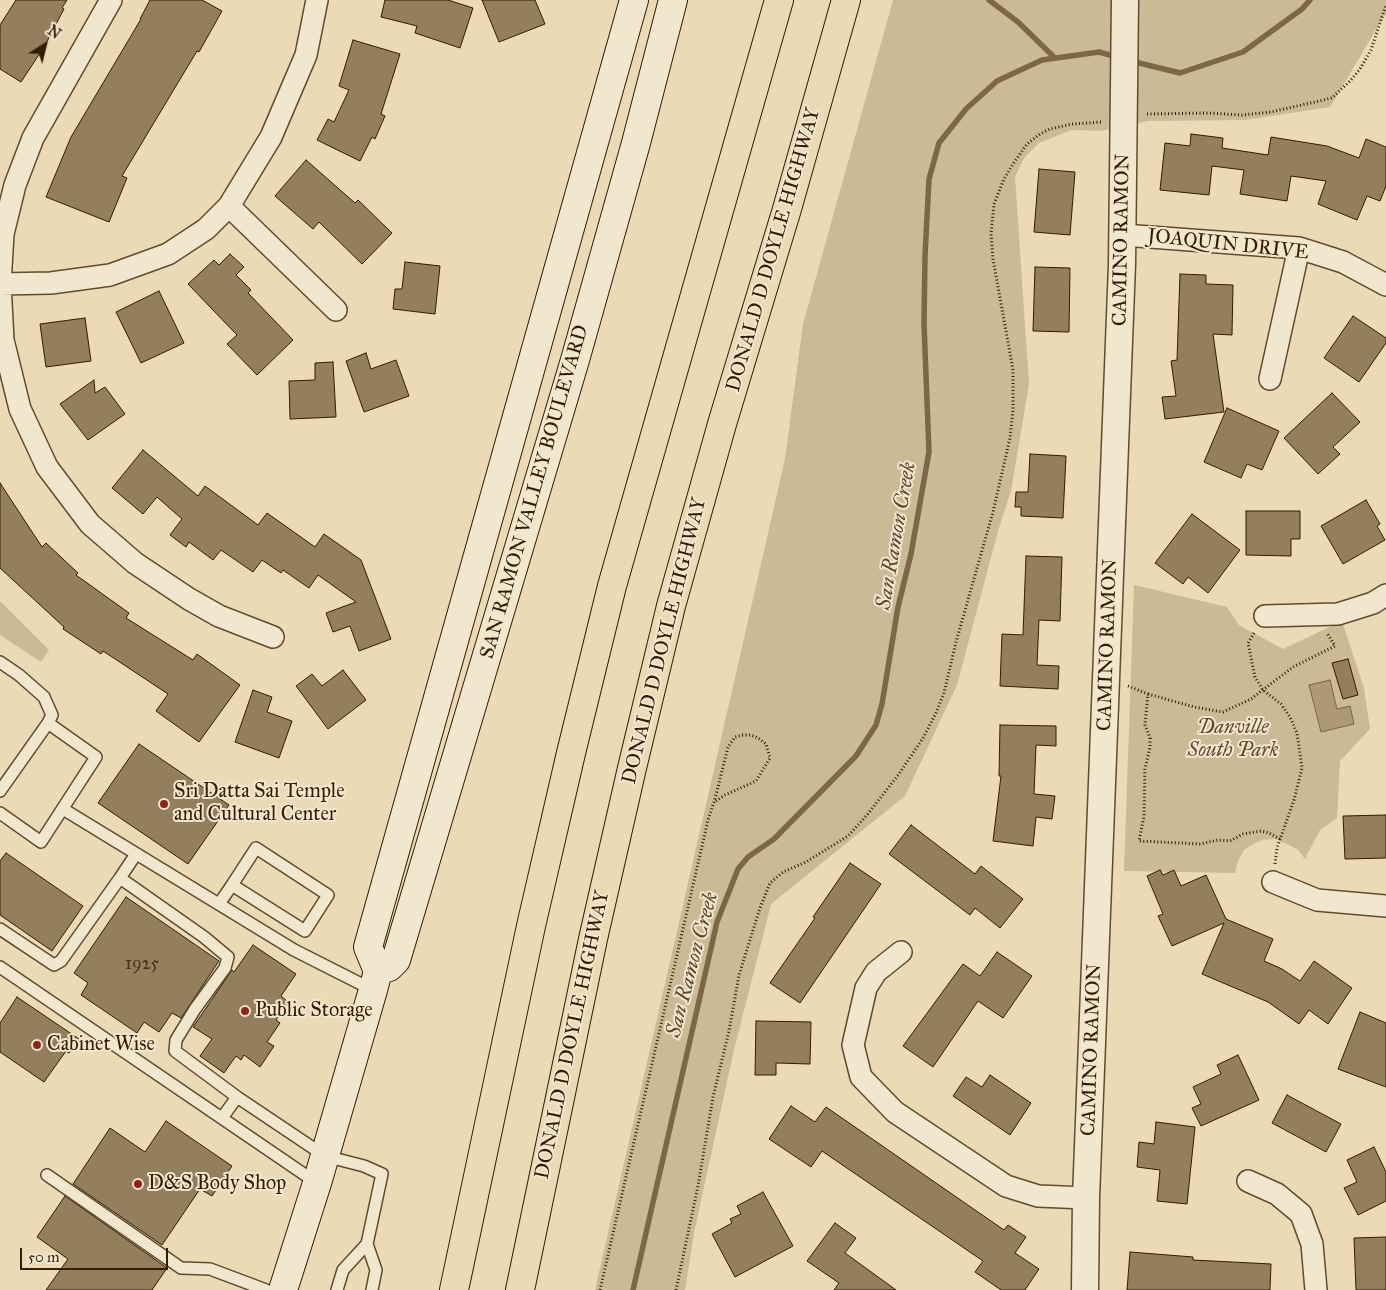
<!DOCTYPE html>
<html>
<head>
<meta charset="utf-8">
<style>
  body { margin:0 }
  #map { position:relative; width:1386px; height:1290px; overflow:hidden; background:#eadab5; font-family:"IM FELL Great Primer",serif }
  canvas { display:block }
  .north { position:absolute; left:20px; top:20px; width:50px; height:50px; -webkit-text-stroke:4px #f1e7cf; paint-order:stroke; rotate:36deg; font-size:14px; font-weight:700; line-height:20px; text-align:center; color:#351b00 }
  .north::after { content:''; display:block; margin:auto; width:18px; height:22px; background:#351b00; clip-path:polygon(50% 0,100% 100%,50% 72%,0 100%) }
  .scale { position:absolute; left:20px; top:1248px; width:148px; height:22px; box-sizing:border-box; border:2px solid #351b00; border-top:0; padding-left:6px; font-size:15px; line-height:18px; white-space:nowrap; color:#351b00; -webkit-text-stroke:4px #f1e7cf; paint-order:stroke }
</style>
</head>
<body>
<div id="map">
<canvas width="1386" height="1290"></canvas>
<div class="north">N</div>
<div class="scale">50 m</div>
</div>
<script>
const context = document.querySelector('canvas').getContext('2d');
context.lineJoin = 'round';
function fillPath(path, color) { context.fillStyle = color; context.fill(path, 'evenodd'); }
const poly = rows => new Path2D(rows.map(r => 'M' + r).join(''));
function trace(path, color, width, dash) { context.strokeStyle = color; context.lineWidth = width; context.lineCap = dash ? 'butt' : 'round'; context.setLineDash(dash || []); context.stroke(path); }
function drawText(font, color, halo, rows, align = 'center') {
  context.font = font + ' "IM FELL Great Primer",serif'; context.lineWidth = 4; context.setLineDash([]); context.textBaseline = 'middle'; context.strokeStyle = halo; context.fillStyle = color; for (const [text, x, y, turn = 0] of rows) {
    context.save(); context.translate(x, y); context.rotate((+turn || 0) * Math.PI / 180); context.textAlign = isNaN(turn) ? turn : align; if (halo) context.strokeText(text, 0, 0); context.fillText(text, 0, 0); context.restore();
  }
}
const green = poly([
  [893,0,1386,0,1386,13,1330,107,1245,120,1148,121,1100,131,1071,130,1039,143,1024,158,1015,177,1029,384,1011,491,998,531,957,685,905,796,771,904,733,1054,694,1233,685,1290,595,1290,785,459,803,324],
  [1134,585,1227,607,1239,625,1283,649,1342,621,1364,688,1370,729,1340,761,1337,818,1320,830,1305,859,1297,849,1287,844,1275,839,1262,840,1253,844,1244,850,1238,861,1235,873,1124,871],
  [0,601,49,650,41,662,0,635]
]);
const water = poly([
  [1330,680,1337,709,1350,706,1354,724,1321,732,1309,685,1330,680]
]);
const stream = poly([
  [989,0,1018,22,1055,58],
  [1131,61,1180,73,1243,52,1302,9,1310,0],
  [633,1290,717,922,738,869,748,857,774,839,856,756,876,725,882,704,898,607,911,554,929,452,924,324,925,256,929,179,939,143,966,109,997,81,1042,60,1099,52,1117,57]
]);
const building = poly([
  [16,0,67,0,62,8,64,9,44,47,21,82,0,69,0,25,16,0],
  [150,0,202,0,222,11,199,52,197,51,122,176,127,178,109,222,46,197,71,137,141,19,140,19,150,0],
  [385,0,448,0,473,8,460,48,415,33,417,26,381,17,385,0],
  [482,0,535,0,545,24,499,42,482,0],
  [353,40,400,54,381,114,385,116,375,139,372,137,360,161,317,140,328,119,334,122,349,90,339,86,353,40],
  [1191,134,1223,138,1222,148,1268,155,1271,137,1327,146,1359,158,1366,139,1386,147,1386,186,1380,201,1367,196,1357,220,1318,204,1326,181,1291,176,1287,201,1240,194,1244,170,1212,166,1209,195,1160,190,1165,143,1190,146,1191,134],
  [306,160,355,203,358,200,392,233,362,264,319,222,313,229,275,196,306,160],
  [1039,169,1075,172,1070,235,1034,232,1039,169],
  [230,254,244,267,236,275,251,290,248,293,293,340,257,375,227,344,237,335,188,284,214,260,219,265,230,254],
  [405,262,440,266,435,314,393,309,395,289,402,289,405,262],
  [1035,267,1070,268,1069,332,1033,331,1035,267],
  [1180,274,1206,275,1206,284,1233,285,1232,335,1213,334,1224,412,1165,419,1162,397,1176,396,1171,361,1177,360,1180,274],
  [159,291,184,343,141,363,116,312,159,291],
  [1353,316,1386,338,1386,343,1359,382,1324,358,1353,316],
  [85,318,91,361,46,367,40,324,85,318],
  [366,353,371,369,396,360,409,396,364,412,346,361,366,353],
  [333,362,336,417,290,419,289,381,315,380,315,363,333,362],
  [94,380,95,393,105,387,125,414,88,440,60,404,94,380],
  [1332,393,1360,422,1333,447,1340,454,1318,474,1284,438,1332,393],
  [1227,408,1279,431,1262,470,1247,464,1241,478,1204,462,1227,408],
  [143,450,198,496,205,486,258,525,267,513,315,547,324,534,361,560,391,639,359,651,350,626,333,632,326,613,356,602,318,575,309,588,283,570,281,573,262,560,253,572,221,550,213,560,189,542,186,547,170,535,182,519,157,497,143,514,112,488,143,450],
  [1030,454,1066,456,1063,518,1021,516,1021,507,1015,507,1016,492,1028,492,1030,454],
  [0,483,42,547,46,543,78,573,76,575,129,613,126,618,193,660,197,654,240,685,199,742,156,711,168,694,103,651,101,654,63,629,64,627,0,568,0,483],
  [1366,500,1380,524,1377,526,1385,540,1343,564,1321,526,1366,500],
  [1246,511,1300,511,1300,539,1291,539,1291,556,1246,555,1246,511],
  [1192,514,1240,550,1208,593,1188,577,1183,584,1155,563,1192,514],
  [1026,556,1062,557,1060,621,1039,620,1037,665,1059,666,1058,689,1000,686,1002,634,1023,635,1026,556],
  [1348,659,1358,695,1343,699,1332,663,1348,659],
  [343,670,366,700,328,729,296,686,312,674,322,686,343,670],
  [253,690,272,697,267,712,292,721,279,758,235,742,253,690],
  [1000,725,1056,726,1056,746,1036,745,1034,794,1055,796,1052,819,1036,817,1033,846,993,841,1001,776,999,776,1000,725],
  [139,744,229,805,188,864,98,803,139,744],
  [1386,815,1386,858,1345,859,1343,816,1386,815],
  [911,825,975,874,981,866,1023,899,1000,928,975,908,970,915,889,854,911,825],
  [6,853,83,906,52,951,0,915,0,861,6,853],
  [850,863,881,884,800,1003,770,983,815,918,813,917,850,863],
  [1160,870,1163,875,1174,870,1181,886,1206,875,1226,919,1273,939,1264,961,1282,969,1300,981,1314,961,1352,988,1328,1024,1309,1010,1299,1024,1268,1002,1202,974,1224,923,1172,946,1158,916,1163,914,1147,876,1160,870],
  [126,897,219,961,181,1018,172,1013,159,1032,144,1022,137,1033,81,995,88,983,74,973,126,897],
  [253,945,296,974,281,996,288,1002,276,1020,280,1023,267,1042,274,1046,260,1067,244,1055,241,1060,236,1056,224,1073,200,1056,212,1039,193,1027,232,970,234,972,253,945],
  [997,952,1032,976,1003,1018,978,1001,933,1067,903,1046,963,964,980,976,997,952],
  [17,997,79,1039,69,1053,66,1051,44,1082,0,1052,0,1023,17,997],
  [1360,1012,1386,1023,1386,1087,1338,1069,1360,1012],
  [756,1021,811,1022,810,1064,776,1063,776,1075,755,1075,756,1021],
  [1238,1055,1259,1100,1201,1126,1192,1108,1201,1104,1193,1087,1221,1074,1217,1065,1238,1055],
  [990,1075,1031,1103,1010,1135,953,1096,966,1077,982,1087,990,1075],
  [1287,1095,1341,1124,1326,1152,1272,1123,1287,1095],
  [791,1106,815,1122,826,1107,1004,1230,1008,1225,1026,1237,1015,1253,1039,1269,1025,1290,1001,1290,975,1272,983,1261,822,1151,811,1167,769,1139,791,1106],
  [166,1121,232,1166,212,1196,200,1189,162,1245,73,1184,110,1128,145,1152,166,1121],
  [1156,1122,1195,1127,1187,1204,1157,1201,1160,1170,1137,1167,1139,1142,1154,1144,1156,1122],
  [1374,1147,1386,1172,1386,1201,1358,1215,1344,1188,1357,1182,1347,1160,1374,1147],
  [763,1192,793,1246,735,1277,712,1234,732,1223,730,1219,741,1214,737,1206,763,1192],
  [65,1196,167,1268,152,1290,46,1290,68,1259,37,1237,65,1196],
  [835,1223,856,1238,845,1253,896,1290,834,1290,839,1283,807,1261,835,1223],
  [1386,1237,1386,1290,1356,1290,1354,1238,1386,1237],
  [1130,1252,1193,1257,1193,1260,1271,1264,1270,1290,1127,1290,1130,1252]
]);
const path = poly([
  [1147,114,1208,113,1242,115,1271,112,1332,98,1351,80,1360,69,1371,50,1386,5],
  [1254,633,1248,643,1255,677,1263,690,1281,704,1290,717,1297,733,1302,768,1294,800,1277,848,1275,864],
  [1128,686,1148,694,1145,725,1150,738,1150,747,1145,769,1144,816,1139,841,1200,844,1218,840,1230,841,1243,834,1261,831,1269,833,1280,839],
  [1148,694,1194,707,1223,712,1251,699,1293,667,1335,646,1327,633],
  [600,1290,708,820,714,802,717,791,728,747,735,737,743,735,751,735,758,738,766,744,770,758,756,781,725,795,714,802],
  [676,1290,698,1186,713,1097,729,1031,739,975,760,908,770,883,783,872,806,862,848,836,867,815,899,774,923,738,936,713,944,693,956,642,993,512,1010,438,1013,410,1013,370,993,259,991,234,994,204,1004,179,1013,164,1027,144,1040,134,1050,129,1072,124,1102,122]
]);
const service = poly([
  [0,662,19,675,44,697,52,715,48,723],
  [0,791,48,723,96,757,41,842,0,813],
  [63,809,294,950,373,990],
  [120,878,136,854],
  [219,904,232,885,256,848,328,895,305,931,232,885],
  [0,929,54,965,61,961,120,878,204,937,228,957,225,968,195,1009,176,1040,175,1051,237,1097,325,1156,364,1166,382,1174,367,1244,376,1270,372,1290],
  [0,967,317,1183],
  [222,1118,237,1097],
  [47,1175,181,1268,210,1269,266,1290],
  [337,1290,343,1270,367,1244]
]);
const minor = poly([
  [111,0,33,138,15,185,3,234,0,284,3,340,20,409,47,467,90,524,135,563,189,599,219,616,273,637],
  [229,206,336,310],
  [1123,235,1299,248,1343,262,1386,285],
  [0,284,51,283,110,275,168,254,206,229,229,206,271,137,306,55,317,0],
  [1270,379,1299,248],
  [1265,616,1338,614,1373,603,1386,595],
  [1273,882,1317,900,1386,906],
  [901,952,876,972,866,988,853,1045,861,1077,895,1112,1006,1186,1038,1196,1086,1198],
  [1248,1181,1277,1194,1301,1214,1312,1244,1316,1290]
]);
const tertiary = poly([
  [1085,1290,1086,1198,1122,264,1125,0]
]);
const secondary = poly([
  [378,971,389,967,396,960,575,360,636,143,673,0],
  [283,1290,317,1183,373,990,378,971,368,947,634,0]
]);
const motorway = poly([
  [454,1290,531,926,571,753,612,586,779,0],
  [520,1290,593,939,632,768,671,606,722,424,787,209,846,0]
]);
const markers = [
  [164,804,5,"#8f2418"],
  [245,1011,5,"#8f2418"],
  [37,1045,5,"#8f2418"],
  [138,1184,5,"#8f2418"]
];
const numberNames = [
  ["1925",142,965]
];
const streetNames = [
  ["CAMINO RAMON",1122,240,-89],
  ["JOAQUIN DRIVE",1228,245,6],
  ["DONALD D DOYLE HIGHWAY",774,250,-74],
  ["SAN RAMON VALLEY BOULEVARD",535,492,-74],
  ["DONALD D DOYLE HIGHWAY",665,641,-76],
  ["CAMINO RAMON",1108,645,-88],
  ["DONALD D DOYLE HIGHWAY",573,1035,-78],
  ["CAMINO RAMON",1092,1050,-88]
];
const parkNames = [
  ["Danville",1233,728],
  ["South Park",1233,751]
];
const poiNames = [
  ["Sri Datta Sai Temple",174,792],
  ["and Cultural Center",174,815],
  ["Public Storage",255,1011],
  ["Cabinet Wise",47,1045],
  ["D&S Body Shop",148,1184]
];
const waterNames = [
  ["San Ramon Creek",897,536,-80],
  ["San Ramon Creek",693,965,-75]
];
fillPath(green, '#cbba96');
fillPath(water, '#ac9977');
trace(water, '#7c6747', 1);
trace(stream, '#7c6747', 5.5);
fillPath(building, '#937e5e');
trace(building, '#351b00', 1);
trace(service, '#624b2d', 14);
trace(minor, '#624b2d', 24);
trace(tertiary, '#624b2d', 29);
trace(secondary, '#351b00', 30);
trace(motorway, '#351b00', 30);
trace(path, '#351b00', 3, [1, 2.5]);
trace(service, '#f1e7cf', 11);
trace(minor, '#f1e7cf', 21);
trace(tertiary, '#f1e7cf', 26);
trace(secondary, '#f1e7cf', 28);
trace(motorway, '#eadab5', 28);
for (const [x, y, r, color] of markers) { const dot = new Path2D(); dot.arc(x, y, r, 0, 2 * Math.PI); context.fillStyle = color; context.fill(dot); trace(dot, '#f1e7cf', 2); }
drawText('18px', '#4c3418', null, numberNames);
drawText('20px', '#351b00', '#f1e7cf', streetNames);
drawText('italic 20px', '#624b2d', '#f1e7cf', parkNames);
drawText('20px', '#351b00', '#f1e7cf', poiNames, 'left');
drawText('italic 21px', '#5f472a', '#f1e7cf', waterNames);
</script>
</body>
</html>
